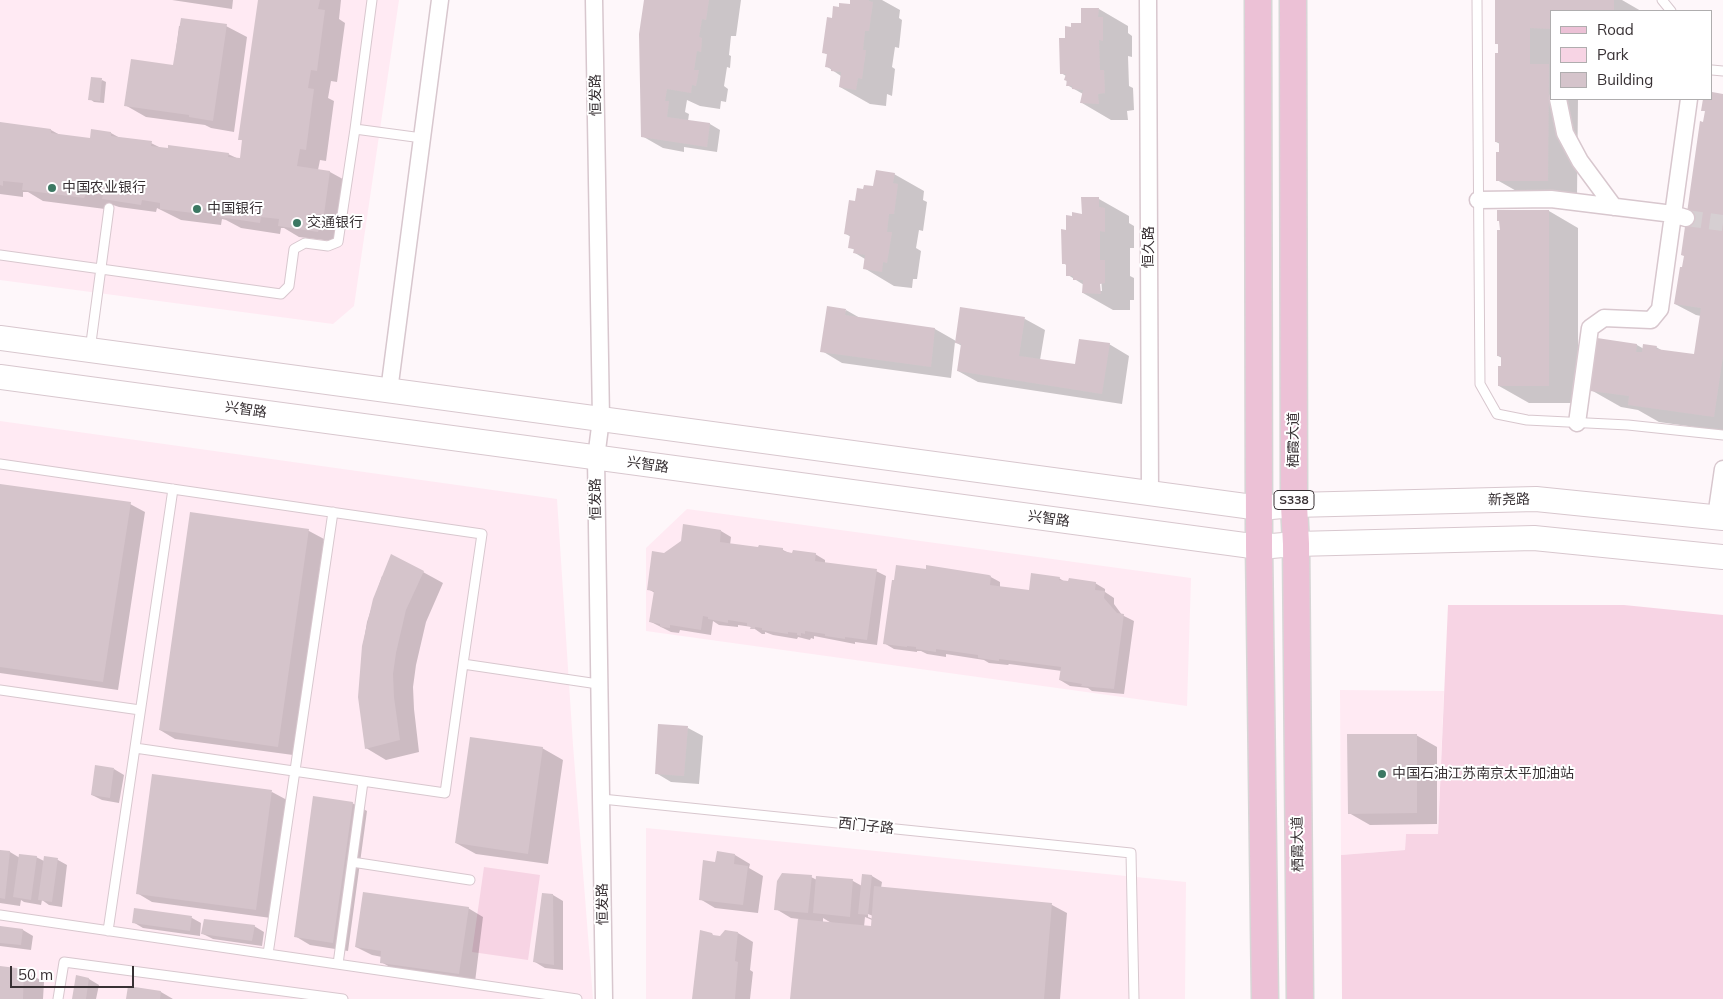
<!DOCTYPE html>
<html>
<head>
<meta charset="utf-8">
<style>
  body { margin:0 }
  #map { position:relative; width:1723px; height:999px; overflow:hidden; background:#fef7fa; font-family:Mulish,sans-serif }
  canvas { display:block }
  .legend { position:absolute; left:1550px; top:10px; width:162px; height:90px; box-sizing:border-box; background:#fff; border:1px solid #afadae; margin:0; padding:6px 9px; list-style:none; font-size:15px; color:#383134 }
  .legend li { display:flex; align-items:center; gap:10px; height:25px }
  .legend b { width:25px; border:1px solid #afadae }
  .scale { position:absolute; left:10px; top:966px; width:124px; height:22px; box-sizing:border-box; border:2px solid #383134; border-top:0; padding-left:6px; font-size:15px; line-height:18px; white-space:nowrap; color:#383134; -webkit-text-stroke:4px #fff; paint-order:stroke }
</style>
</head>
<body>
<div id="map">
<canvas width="1723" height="999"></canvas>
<ul class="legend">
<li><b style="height:6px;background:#ecc1d6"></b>Road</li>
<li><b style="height:14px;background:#f7d4e4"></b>Park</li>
<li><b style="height:14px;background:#d5c4cb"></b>Building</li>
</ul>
<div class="scale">50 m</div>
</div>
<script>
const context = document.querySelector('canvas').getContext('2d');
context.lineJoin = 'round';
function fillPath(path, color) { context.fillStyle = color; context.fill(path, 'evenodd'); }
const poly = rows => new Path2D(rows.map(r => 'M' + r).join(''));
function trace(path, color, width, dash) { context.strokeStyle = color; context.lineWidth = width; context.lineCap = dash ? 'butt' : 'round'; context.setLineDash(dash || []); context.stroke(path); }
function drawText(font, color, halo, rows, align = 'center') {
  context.font = font + ' Mulish,"Noto Sans SC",sans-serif'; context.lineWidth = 4; context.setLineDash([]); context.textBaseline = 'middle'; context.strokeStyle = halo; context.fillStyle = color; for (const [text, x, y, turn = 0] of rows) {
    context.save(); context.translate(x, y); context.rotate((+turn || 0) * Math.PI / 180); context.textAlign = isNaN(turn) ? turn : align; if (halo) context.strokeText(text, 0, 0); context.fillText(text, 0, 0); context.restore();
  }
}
const built = poly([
  [0,0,399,0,354,306,333,324,0,280],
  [0,421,557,499,573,745,593,999,0,999],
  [687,509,1191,578,1187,706,646,631,646,548],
  [1340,690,1444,691,1438,834,1406,834,1405,850,1341,855],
  [646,828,1186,882,1185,999,646,999]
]);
const green = poly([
  [1448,605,1624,605,1723,615,1723,999,1342,999,1341,855,1405,850,1406,834,1438,834],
  [484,867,540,875,528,960,472,952]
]);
const shadow = poly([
  [172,0,233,0,232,9],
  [259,0,341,0,339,19,345,23,337,82,331,81,328,98,334,101,326,161,320,160,318,170,330,172,350,183,339,242,299,237,284,228,281,228,280,234,241,228,226,220,222,219,221,225,181,220,157,208,156,212,119,207,107,203,105,209,43,201,28,192,23,192,23,197,0,194,0,123,51,130,60,135,91,139,111,133,120,138,151,143,161,148,228,154,241,160,243,141,240,139],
  [645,0,741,0,736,36,731,36,729,55,731,56,730,68,727,67,724,86,728,89,726,102,721,101,720,109,700,106,687,100,685,112,689,114,688,121,710,124,720,130,717,152,684,147,684,152,663,148,642,136],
  [852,0,882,0,900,10,899,18,902,20,899,48,895,47,892,67,895,69,892,96,887,94,886,106,870,104,840,87,841,76,826,66,828,55,823,52,833,19,841,8,851,5],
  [1496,0,1622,0,1641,11,1552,11,1552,99,1578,99,1577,198,1527,197,1497,180,1500,144,1496,142,1499,55,1499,45,1496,43],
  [1099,9,1128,26,1128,33,1132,36,1132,57,1128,56,1129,86,1133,88,1134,110,1127,111,1128,120,1111,120,1082,103,1083,94,1067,85,1066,76,1061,73,1066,39,1072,28,1082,24],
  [179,26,226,26,247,37,234,132,211,128,205,125,146,117,125,105,174,66],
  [102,80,106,82,104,103,94,102,90,99],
  [1712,94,1723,95,1723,431,1659,422,1638,410,1621,407,1591,390,1598,339,1637,345,1644,349,1656,347,1663,351,1695,355,1701,316,1696,315,1675,304,1683,269,1704,123,1706,112,1703,110,1704,99,1712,99],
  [894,174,924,191,923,200,927,202,923,231,919,230,916,248,921,251,917,279,913,279,912,288,894,286,864,268,865,259,855,253,855,250,849,247,851,237,846,234,856,202],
  [1082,198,1099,199,1129,216,1129,223,1134,226,1134,248,1130,248,1130,276,1134,278,1134,300,1130,300,1130,310,1113,310,1083,293,1084,285,1068,275,1068,266,1063,263,1067,231,1084,215],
  [1099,277,1101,277,1102,291,1100,291],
  [1549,211,1578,228,1578,403,1529,403,1499,386,1502,358,1498,356],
  [846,310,860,318,935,329,956,341,1025,319,1045,330,1040,360,1076,366,1109,344,1129,356,1122,404,978,382,958,371,962,346,955,342,951,378,842,363,822,351],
  [0,485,130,504,145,512,118,690,0,673],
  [191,513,309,531,324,539,293,755,175,739,160,730],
  [721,531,731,537,730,545,783,550,789,553,815,554,825,560,825,563,876,571,886,576,877,645,855,642,855,644,814,636,814,639,811,638,810,640,798,637,797,639,773,635,765,632,765,634,762,634,752,627,738,625,738,627,719,625,713,621,711,635,680,630,679,633,671,632,651,622,655,593,648,589,664,554],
  [423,572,443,583,426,622,416,665,413,687,414,709,419,752,386,760,366,748,363,646,367,622,382,576],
  [989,576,1000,582,1000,587,1030,592,1059,578,1065,582,1095,583,1105,589,1105,592,1114,598,1114,604,1122,615,1134,621,1124,694,1092,691,1088,688,1070,686,1060,680,1062,671,1009,664,1008,665,989,663,984,660,946,654,946,657,927,654,921,651,917,651,917,652,894,649,884,643],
  [688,728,703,736,699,784,671,782,656,773],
  [1416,735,1437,747,1437,824,1370,825,1349,813],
  [542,748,563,760,548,864,476,854,456,843],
  [114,769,124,775,119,803,102,800,92,795],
  [272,792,287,800,271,918,152,902,137,893],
  [352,803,367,811,348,951,310,945,295,936],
  [0,851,10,852,20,858,36,857,44,861,58,860,67,865,62,907,49,905,42,900,41,905,24,902,21,900,20,906,0,903],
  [735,855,750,864,749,868,763,876,758,913,715,908,700,899,717,863],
  [863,876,872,876,882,882,881,888,1052,905,1067,913,1060,999,791,999,799,919,791,918,776,909,811,877,817,880,853,881,862,886],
  [868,914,873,916,873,919,868,917],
  [865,917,872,920,872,927,864,927],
  [823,918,833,924,823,923],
  [553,895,563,901,563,970,545,968,535,962],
  [468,908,483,917,475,982,397,971,381,962,382,957,372,955,356,947],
  [192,918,201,923,200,936,143,928,133,922],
  [254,926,264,932,262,946,213,939,203,934],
  [0,927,23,930,33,936,31,950,0,946],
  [738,933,753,942,750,970,753,972,750,999,694,999,715,937,721,937],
  [0,967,23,970,44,982,43,999,0,999],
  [77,977,89,979,99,985,96,999,74,999],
  [129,988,161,992,173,999,127,999]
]);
const building = poly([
  [258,0,320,0,318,9,325,10,317,71,311,70,308,88,314,89,306,150,300,149,297,166,330,171,322,229,319,229,318,232,278,226,279,219,261,217,260,223,219,217,220,211,202,208,201,214,160,209,160,203,142,200,141,205,102,199,103,195,87,192,84,198,22,190,23,183,3,181,3,186,0,185,0,122,51,129,51,133,90,138,91,129,111,132,111,136,152,141,151,146,168,148,168,145,229,153,228,157,240,158,242,140,238,140],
  [644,0,709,0,706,20,702,19,699,37,702,38,701,52,697,51,694,70,699,70,696,86,692,85,691,93,667,89,665,101,669,101,667,117,710,123,707,147,641,137,639,34],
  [850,0,869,0,869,1,873,2,869,31,865,31,863,50,866,50,862,79,858,78,856,90,839,87,841,72,831,71,831,68,825,67,827,54,822,53,827,17,832,18,833,6,839,7,839,3,850,4],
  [1495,0,1614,0,1614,11,1552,11,1552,29,1530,28,1530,64,1549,64,1548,181,1496,181,1496,152,1499,152,1499,142,1495,142,1495,53,1498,53,1498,44,1495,44],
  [1081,8,1099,8,1098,17,1103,17,1103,41,1099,40,1100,70,1104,70,1105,93,1098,94,1099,104,1080,103,1083,90,1072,89,1072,86,1066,86,1067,81,1064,80,1066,74,1060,74,1059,38,1065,38,1065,26,1071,27,1071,23,1081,23],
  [181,18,227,24,213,121,189,117,189,115,124,106,131,59,173,65],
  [91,77,102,78,100,101,88,100],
  [1712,92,1723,94,1723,356,1714,417,1628,405,1629,396,1590,391,1597,338,1637,344,1636,352,1642,352,1643,344,1657,346,1656,349,1694,354,1701,308,1674,304,1680,267,1682,267,1684,256,1681,255,1700,121,1703,122,1705,111,1701,111,1703,99,1712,99],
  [876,170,895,173,893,183,898,184,894,214,889,214,887,232,892,232,887,263,883,262,882,272,863,269,865,255,853,253,854,249,848,248,850,235,844,234,849,200,855,201,857,188,863,189,864,185,873,186],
  [1081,197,1099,197,1099,207,1105,208,1105,232,1100,231,1100,260,1105,260,1105,283,1100,284,1101,294,1082,293,1083,280,1073,280,1073,276,1066,276,1066,264,1062,264,1061,229,1066,230,1066,215,1072,216,1072,212,1082,214],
  [1497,210,1549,210,1549,386,1498,386,1498,366,1501,366,1501,356,1497,356,1497,230,1500,230,1499,221,1497,221],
  [827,306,846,309,845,315,935,328,931,367,820,352],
  [960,307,1025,317,1019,356,1075,364,1079,339,1110,343,1102,394,957,371,961,344,955,343],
  [0,484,131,502,103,682,0,667],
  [190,512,309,529,278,747,159,730],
  [683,524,721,530,720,542,758,547,759,545,783,548,783,551,792,553,793,550,816,553,815,561,877,569,867,640,845,637,845,639,825,636,825,634,805,631,805,634,801,633,801,636,797,635,797,633,788,632,788,634,762,630,762,628,755,627,755,629,750,629,751,626,747,626,747,623,728,620,728,623,708,619,708,617,703,616,701,630,670,625,670,628,660,627,660,624,649,622,654,591,647,590,652,551,664,553,681,541],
  [391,554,424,571,406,610,396,653,393,674,394,697,400,740,365,749,358,697,362,646,373,599],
  [896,565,926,569,926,565,989,575,991,576,990,585,1029,590,1031,573,1060,577,1059,580,1068,581,1069,578,1096,582,1095,590,1105,591,1104,598,1117,613,1124,614,1114,689,1081,686,1082,684,1059,680,1061,667,999,659,999,661,978,658,978,655,936,649,936,652,916,649,916,647,907,646,907,647,883,644,892,580,894,580],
  [658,724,688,726,684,776,655,774],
  [1347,734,1417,734,1417,813,1348,814],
  [470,737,543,747,528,854,455,843],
  [95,765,114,768,110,798,91,795],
  [152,774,272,790,256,910,136,894],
  [313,796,353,802,333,943,294,937],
  [0,850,10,851,5,899,0,898],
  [717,851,735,854,734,864,748,866,743,905,699,900,703,860,715,862],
  [19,854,37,856,31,900,13,897],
  [44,856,58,858,52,902,38,900],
  [782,873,812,875,808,913,774,910,777,881],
  [862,874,872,875,868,915,858,914],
  [816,876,853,879,850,917,813,913],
  [874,886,1052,903,1044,999,790,999,798,919,871,926],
  [363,892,469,907,459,974,380,963,381,951,355,947],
  [542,893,553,894,554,965,533,962],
  [134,908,192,916,190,931,132,923],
  [204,919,255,925,252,941,201,934],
  [0,926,23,929,21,945,0,943],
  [700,930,712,933,713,935,720,936,725,930,738,932,735,961,738,962,735,999,692,999],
  [0,966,24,969,23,999,0,999],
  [76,975,89,978,86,999,72,999],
  [128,986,161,991,160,999,126,999]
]);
const streetTunnel = poly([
  [1686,218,1723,223]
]);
const lane = poly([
  [1477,0,1480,384,1497,414,1527,420,1628,425,1723,435],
  [1662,0,1671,11],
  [1712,70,1723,71],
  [355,129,372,0],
  [0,255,281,294,289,286,294,249,305,243,328,246,338,242,355,129,422,138],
  [90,350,109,208],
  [0,464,482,534,463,664,598,684],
  [0,690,140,710],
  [135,748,445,793,463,664],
  [602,799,1131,853,1134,999],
  [352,862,470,880],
  [0,915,577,999],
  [108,931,173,489],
  [268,954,333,512],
  [338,964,363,782],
  [58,999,64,962,343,999]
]);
const street = poly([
  [594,0,601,419,596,458,604,999],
  [1148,0,1150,493],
  [1558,99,1565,133,1580,161,1614,207],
  [1478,200,1551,199,1673,214,1686,218],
  [389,391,440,0],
  [1577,423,1590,328,1604,318,1651,320,1660,309,1689,99],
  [1716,517,1723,469]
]);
const secondary = poly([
  [0,338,1260,508,1294,505,1536,499,1723,518],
  [0,377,1259,547,1296,544,1534,538,1723,557]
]);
const primary = poly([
  [1258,0,1259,547,1265,999],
  [1293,0,1294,505,1296,544,1300,999]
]);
const markers = [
  [52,188,5,"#3c7863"],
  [197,209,5,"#3c7863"],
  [297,223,5,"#3c7863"],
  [1382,774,5,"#3c7863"]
];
const shields = [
  [1294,500,40]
];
const shieldNames = [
  ["S338",1294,500]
];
const streetNames = [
  ["恒发路",596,95,-91],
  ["恒久路",1149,247,-90],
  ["兴智路",246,410,8],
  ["栖霞大道",1294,440,-90],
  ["兴智路",648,465,8],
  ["恒发路",596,499,-91],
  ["新尧路",1509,500,-1],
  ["兴智路",1049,519,8],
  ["西门子路",866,826,6],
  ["栖霞大道",1298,844,-91],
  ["恒发路",603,904,-91]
];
const poiNames = [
  ["中国农业银行",62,188],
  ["中国银行",207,209],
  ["交通银行",307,223],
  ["中国石油江苏南京太平加油站",1392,774]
];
fillPath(built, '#ffeaf3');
fillPath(green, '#f7d4e4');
fillPath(shadow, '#0003');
fillPath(building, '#d5c4cb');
trace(streetTunnel, '#d6cfd2', 16, [16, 8]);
trace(lane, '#d8c7ce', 11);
trace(street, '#d8c7ce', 19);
trace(secondary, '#d8c7ce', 26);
trace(primary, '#d7d6d6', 29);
trace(lane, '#fff', 9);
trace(street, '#fff', 16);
trace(secondary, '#fff', 24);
trace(primary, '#ecc1d6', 26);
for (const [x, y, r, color] of markers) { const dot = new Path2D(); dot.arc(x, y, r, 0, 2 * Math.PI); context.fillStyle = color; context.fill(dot); trace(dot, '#fff', 2); }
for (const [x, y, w] of shields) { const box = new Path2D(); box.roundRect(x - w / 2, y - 9.5, w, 19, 4); context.fillStyle = '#fff'; context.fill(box); trace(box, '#383134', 1); }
drawText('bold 12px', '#383134', null, shieldNames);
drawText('14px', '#383134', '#fff', streetNames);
drawText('14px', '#383134', '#fff', poiNames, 'left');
</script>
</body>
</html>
